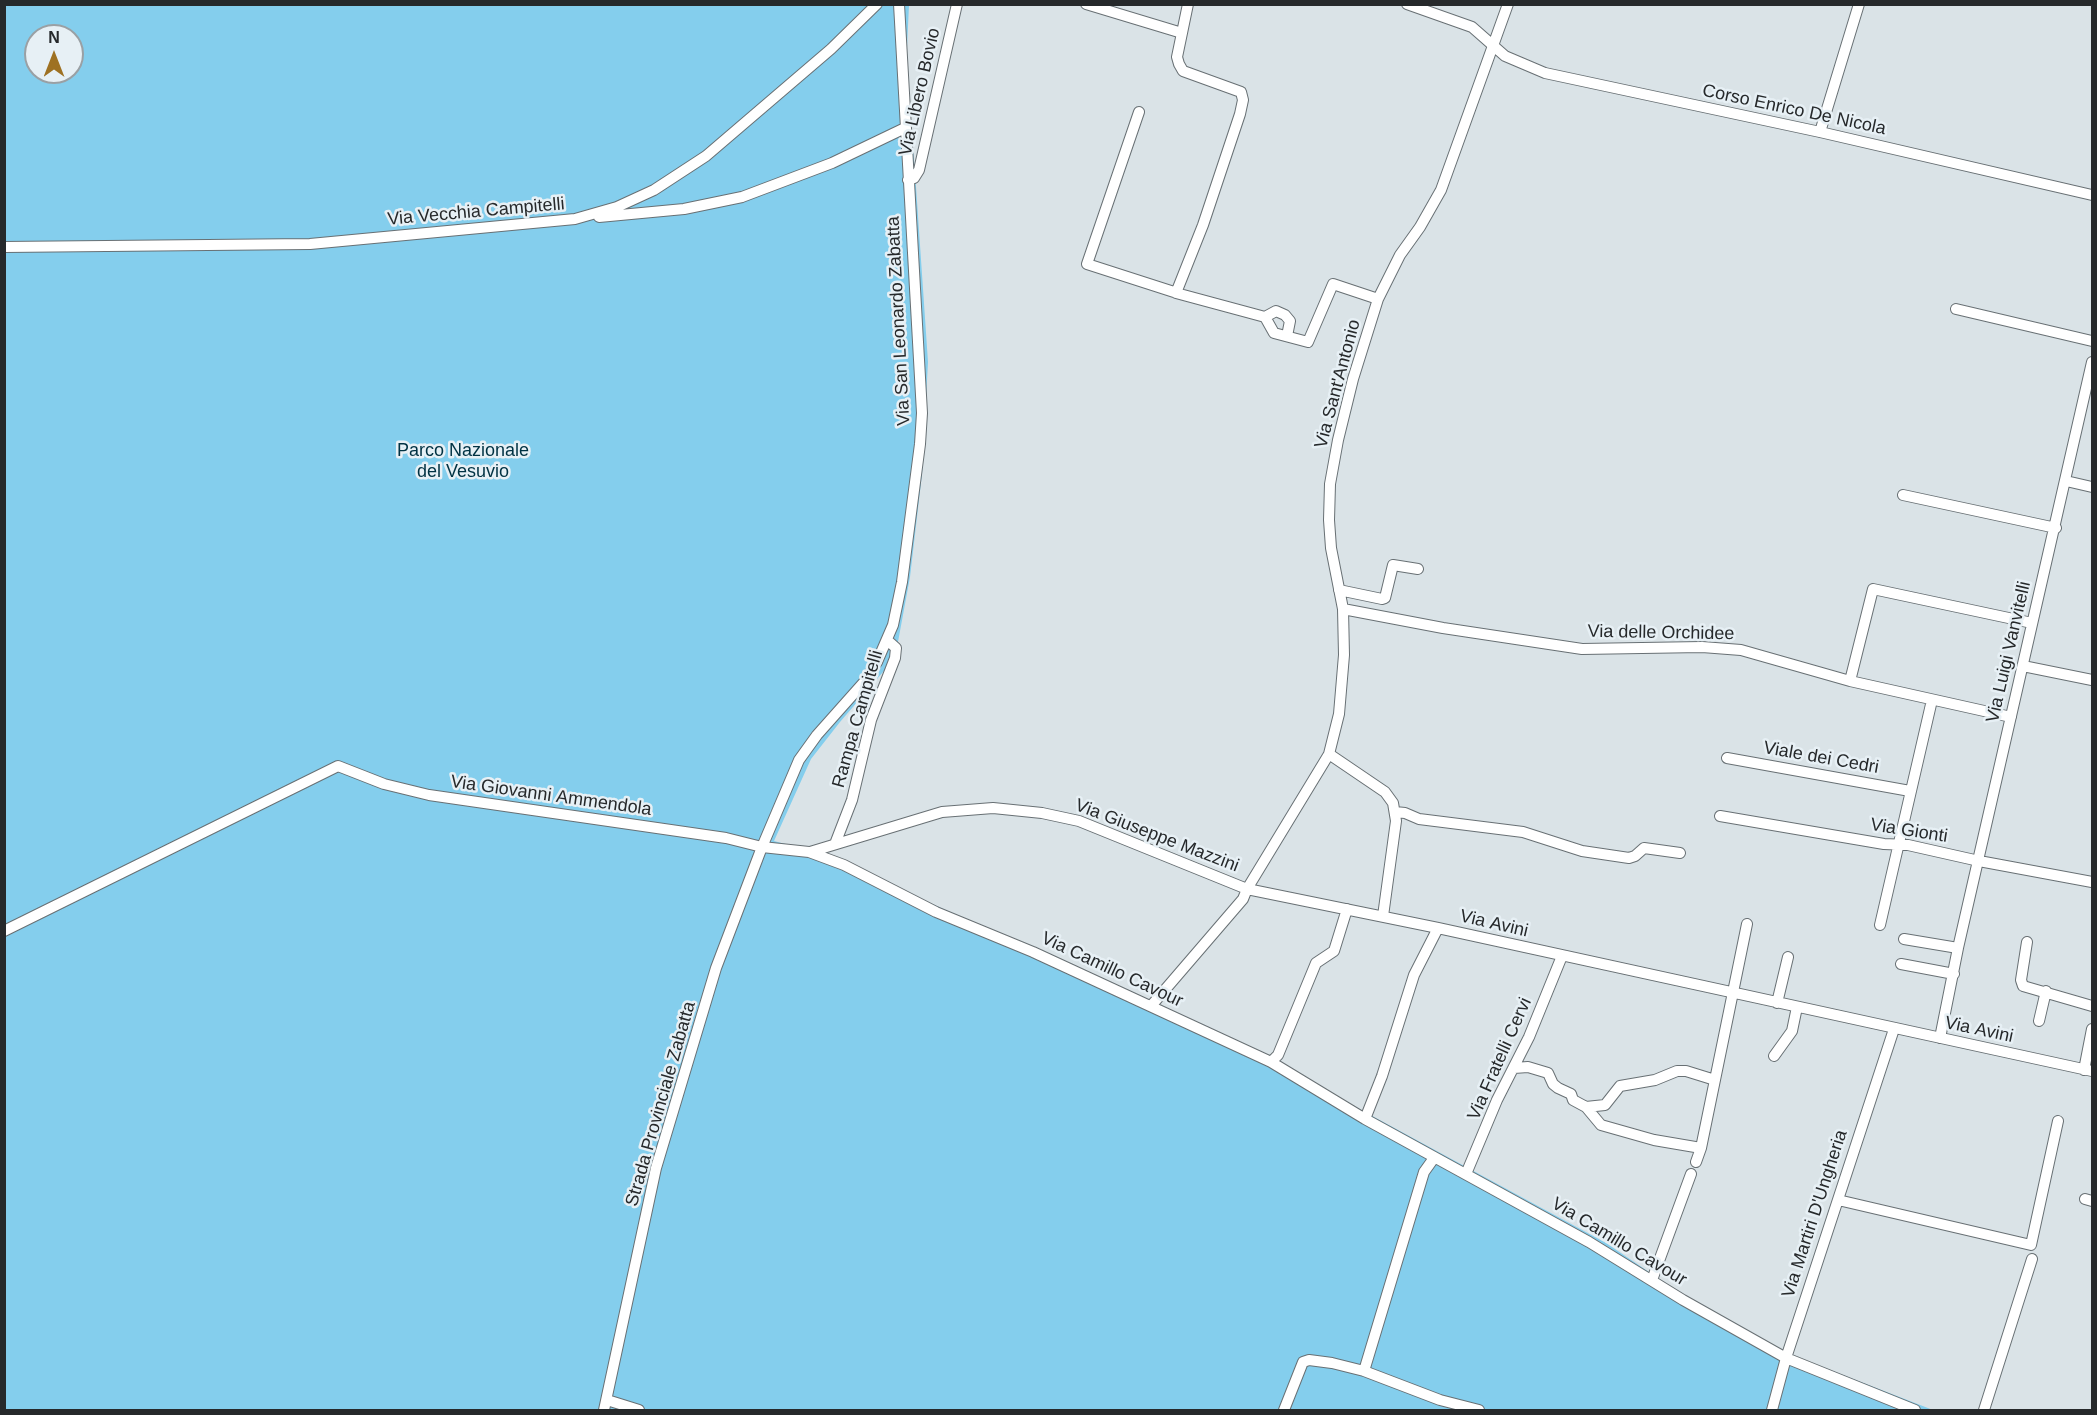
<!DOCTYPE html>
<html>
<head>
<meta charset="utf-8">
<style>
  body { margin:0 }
  #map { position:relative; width:2097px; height:1415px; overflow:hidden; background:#dae3e7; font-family:Helvetica,sans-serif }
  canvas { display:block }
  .frame { position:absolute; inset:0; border:6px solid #26292b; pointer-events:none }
  .north { position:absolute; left:24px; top:24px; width:60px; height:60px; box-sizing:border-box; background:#e7f0f5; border:2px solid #9aa0a4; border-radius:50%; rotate:0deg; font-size:16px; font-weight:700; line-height:24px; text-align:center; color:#26292b }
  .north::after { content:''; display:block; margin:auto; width:21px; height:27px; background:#9e7122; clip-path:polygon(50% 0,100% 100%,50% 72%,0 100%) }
</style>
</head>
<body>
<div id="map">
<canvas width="2097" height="1415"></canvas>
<div class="frame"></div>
<div class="north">N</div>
</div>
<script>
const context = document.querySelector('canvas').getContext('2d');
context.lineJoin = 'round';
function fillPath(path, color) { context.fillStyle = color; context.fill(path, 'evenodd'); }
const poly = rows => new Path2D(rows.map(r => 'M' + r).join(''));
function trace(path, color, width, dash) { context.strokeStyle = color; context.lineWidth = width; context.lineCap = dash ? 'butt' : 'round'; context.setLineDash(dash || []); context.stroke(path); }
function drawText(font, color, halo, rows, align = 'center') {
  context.font = font + ' Helvetica,sans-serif'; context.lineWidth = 5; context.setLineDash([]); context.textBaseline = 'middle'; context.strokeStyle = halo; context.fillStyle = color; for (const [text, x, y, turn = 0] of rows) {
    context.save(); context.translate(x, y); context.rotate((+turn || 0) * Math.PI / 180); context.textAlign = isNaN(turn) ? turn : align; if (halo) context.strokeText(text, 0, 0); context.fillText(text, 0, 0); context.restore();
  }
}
const green = poly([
  [5,4,909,5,906,69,915,172,928,362,922,474,910,577,895,658,840,722,811,759,774,841,838,858,895,888,1077,967,1249,1049,1606,1243,1689,1299,1781,1351,1933,1410,5,1410],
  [36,36,72,36,72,72,36,72]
]);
const minor = poly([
  [1086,4,1182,33,1177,57,1179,64,1183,71,1241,92,1243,100,1240,114,1203,225,1176,293,1265,317,1276,311,1285,315,1290,321,1287,336],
  [1407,4,1472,27,1505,56,1545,73,1820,132,2092,195],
  [1182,33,1188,4],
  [1139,112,1087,264,1174,292],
  [1820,132,1859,4],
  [908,180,914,178,919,170,957,4],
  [599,217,684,209,742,197,832,163,905,128],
  [4,247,310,244,575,219,617,207,654,190,706,156,831,49,877,4],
  [1956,309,2092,341],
  [1265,317,1274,333,1308,342,1333,284,1378,299],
  [2066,481,2092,487],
  [1903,495,2056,528],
  [1339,590,1382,599,1385,598,1393,565,1418,569],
  [1343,609,1443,628,1582,649,1702,647,1741,650,1850,681,2011,717],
  [2023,666,2092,680],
  [1850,681,1873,589,2032,623],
  [1329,754,1385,792,1393,803,1396,821,1383,916],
  [1727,758,1910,791],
  [1395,812,1405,813,1419,819,1523,832,1582,851,1629,858,1635,856,1644,848,1680,853],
  [1720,816,1884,844,1908,845,1979,861,2092,882],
  [835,844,852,800,871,720,895,658,896,648,887,640],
  [810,852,942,812,993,808,1042,813,1079,821,1247,889,1438,928,2092,1071],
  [1880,925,1932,700],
  [4,931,338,766,384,784,429,795,726,838,762,847,809,852,844,865,936,912,1033,952,1271,1062,1365,1119,1589,1242,1683,1300,1786,1358,1915,1410],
  [1904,939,1958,948],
  [2027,942,2021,980,2023,986,2092,1006],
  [1901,964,1954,974],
  [1777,1003,1788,957],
  [1151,1006,1243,899,1247,889,1329,754,1339,714,1344,655,1343,609,1331,548,1329,520,1330,484,1338,440,1353,379,1378,299,1400,255,1420,227,1441,190,1508,4],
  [2039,1021,2046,991],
  [1940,1038,1958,948,2092,362],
  [1774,1056,1792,1031,1797,1007],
  [1271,1062,1278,1055,1316,963,1334,951,1347,909],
  [1514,1068,1528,1067,1548,1073,1553,1084,1558,1088,1571,1094,1573,1100,1586,1107,1601,1125,1654,1140,1701,1148],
  [2084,1070,2092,1029],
  [1586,1107,1605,1105,1620,1086,1655,1080,1677,1071,1686,1071,1715,1080],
  [1365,1119,1382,1076,1414,975,1438,928],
  [1434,1158,1424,1172,1364,1371,1440,1400,1479,1410],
  [1696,1162,1701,1148,1747,924],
  [1466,1174,1497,1100,1529,1037,1562,956],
  [2085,1199,2092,1201],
  [1838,1200,2031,1245,2058,1121],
  [1652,1280,1691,1174],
  [607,1400,639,1410],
  [604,1410,656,1168,716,968,762,847,799,760,817,735,865,681,877,662,893,625,902,582,920,444,922,413,899,4],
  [1284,1410,1303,1362,1309,1360,1332,1363,1364,1371],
  [1772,1410,1786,1358,1894,1029],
  [1984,1410,2032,1259]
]);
const streetNames = [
  ["Via Libero Bovio",920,92,-77],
  ["Corso Enrico De Nicola",1794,110,12],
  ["Via Vecchia Campitelli",476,212,-5],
  ["Via San Leonardo Zabatta",899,321,-93],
  ["Via Sant'Antonio",1338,384,-75],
  ["Via delle Orchidee",1661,633,1],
  ["Via Luigi Vanvitelli",2009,652,-77],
  ["Rampa Campitelli",858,719,-74],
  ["Viale dei Cedri",1821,758,10],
  ["Via Giovanni Ammendola",551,796,8],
  ["Via Gionti",1909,831,9],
  ["Via Giuseppe Mazzini",1157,836,21],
  ["Via Avini",1494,924,13],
  ["Via Camillo Cavour",1112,970,25],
  ["Via Avini",1979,1030,12],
  ["Via Fratelli Cervi",1500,1059,-66],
  ["Strada Provinciale Zabatta",661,1104,-74],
  ["Via Martiri D'Ungheria",1815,1214,-72],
  ["Via Camillo Cavour",1619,1242,31]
];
const parkNames = [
  ["Parco Nazionale",463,451],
  ["del Vesuvio",463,472]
];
fillPath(green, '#84ceed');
trace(minor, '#687074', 12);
trace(minor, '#fff', 10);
drawText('18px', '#26292b', '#e7f0f5', streetNames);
drawText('18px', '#003243', '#e7f0f5', parkNames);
</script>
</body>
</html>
